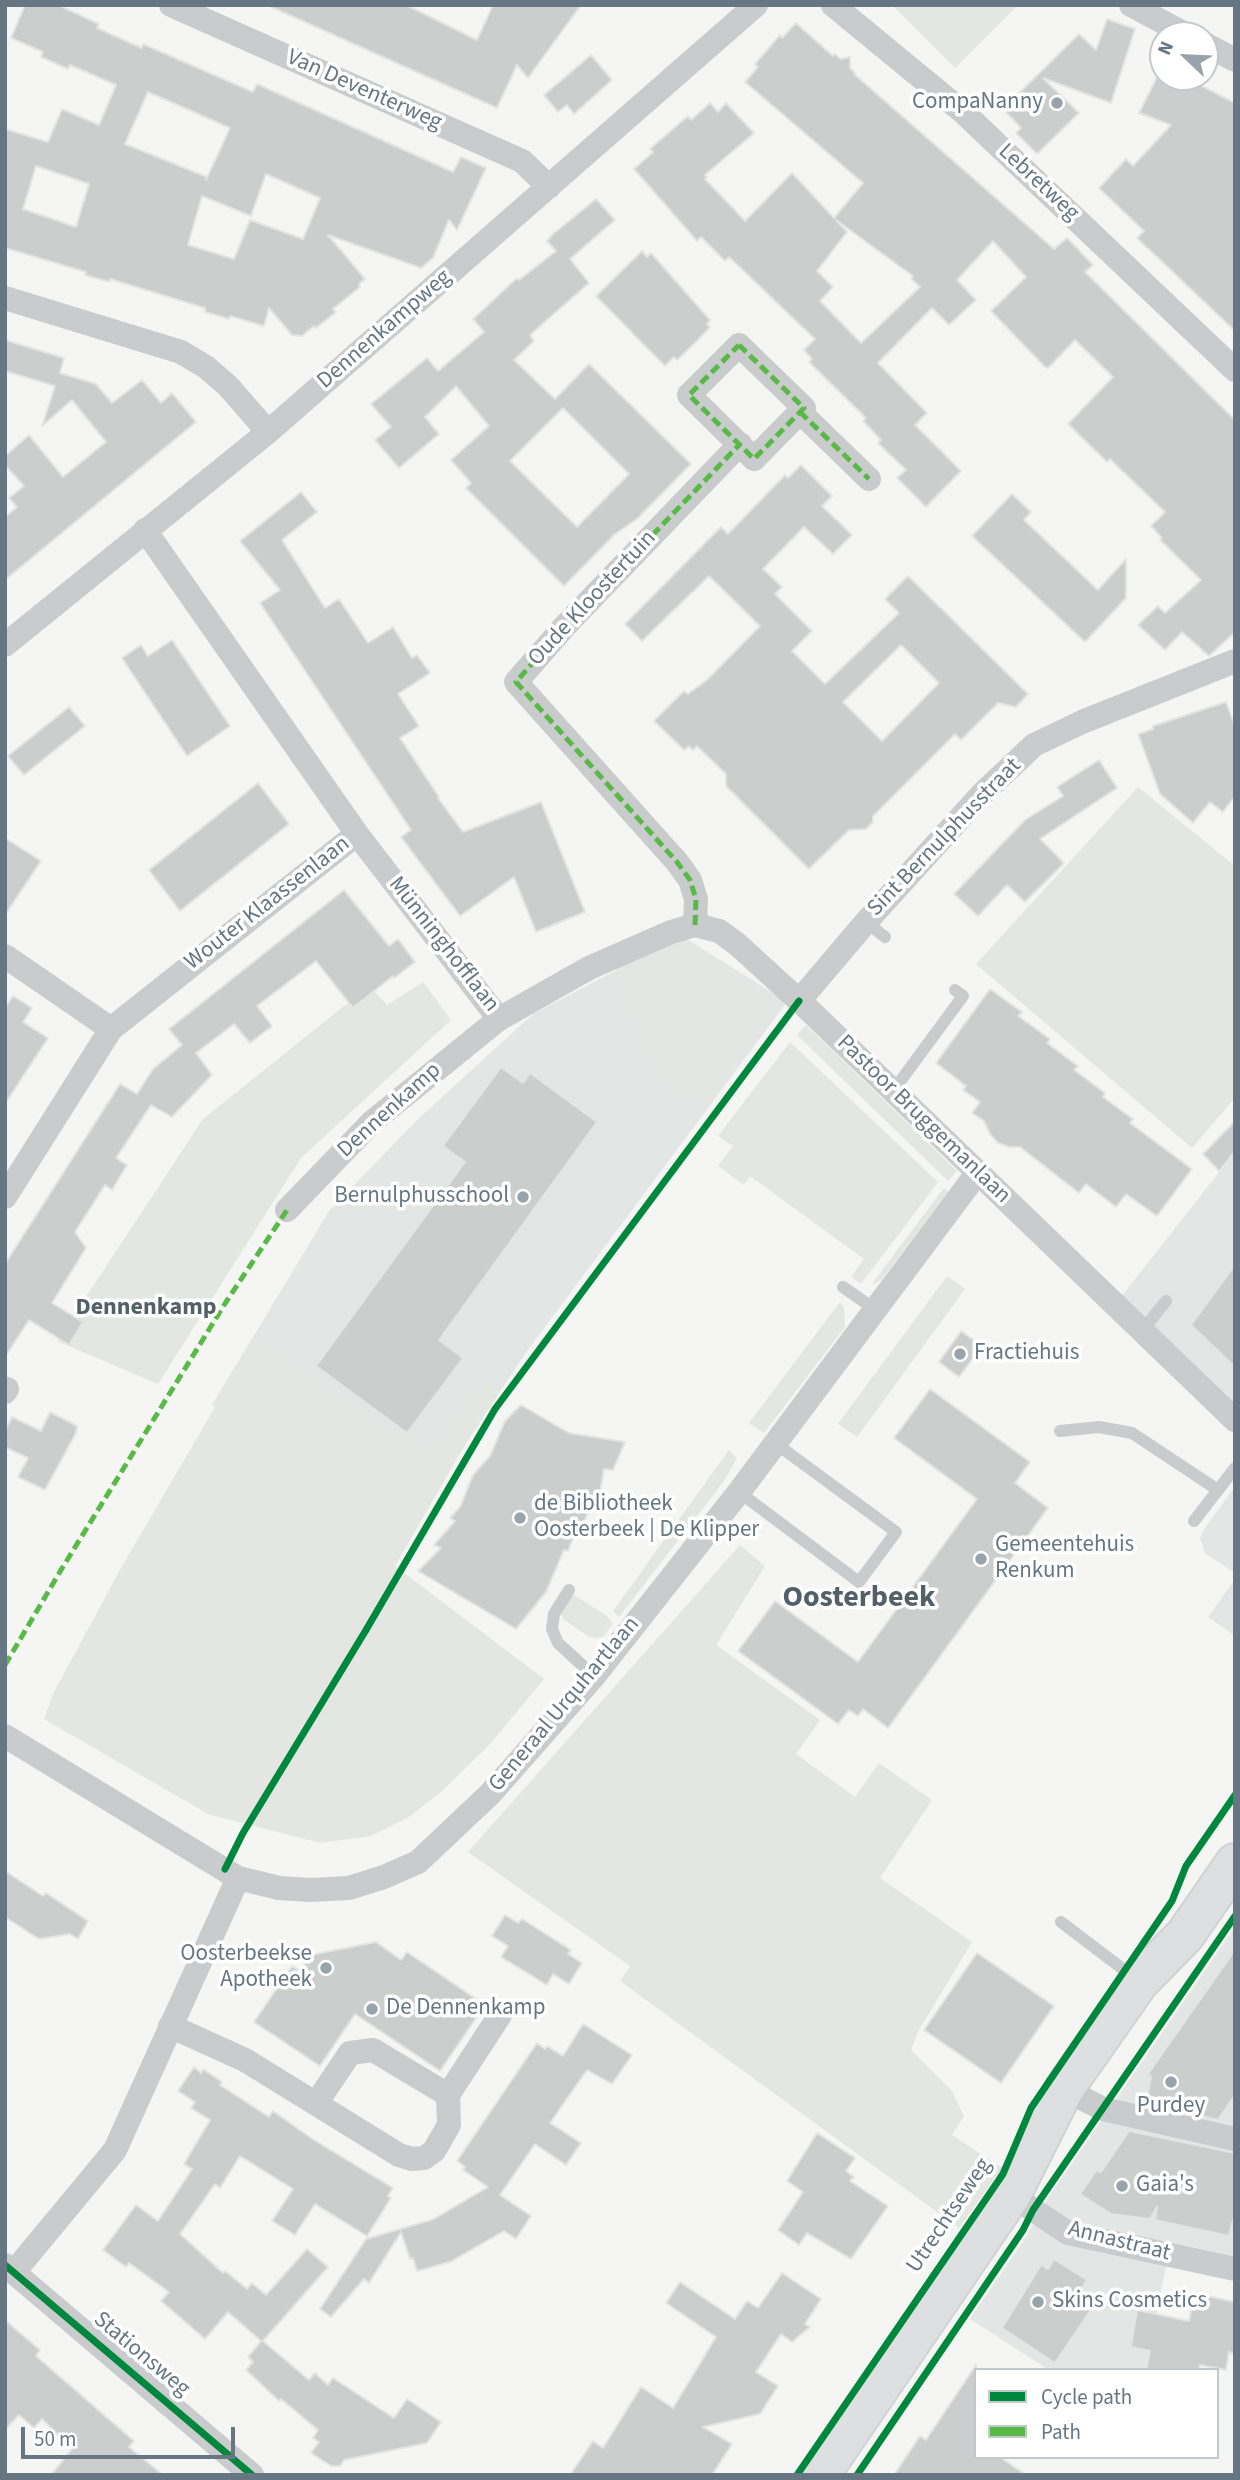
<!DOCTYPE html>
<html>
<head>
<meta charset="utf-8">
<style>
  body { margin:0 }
  #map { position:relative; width:1240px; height:2480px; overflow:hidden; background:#f5f5f4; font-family:"Source Sans 3",sans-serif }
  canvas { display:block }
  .frame { position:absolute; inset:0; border:7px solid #667783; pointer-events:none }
  .legend { position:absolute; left:974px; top:2368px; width:245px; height:91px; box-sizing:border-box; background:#fff; border:2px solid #c2c9cd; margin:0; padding:9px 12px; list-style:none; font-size:21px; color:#667783 }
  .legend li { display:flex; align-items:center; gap:14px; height:35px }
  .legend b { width:35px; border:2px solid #c2c9cd }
  .north { position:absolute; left:1149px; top:21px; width:70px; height:70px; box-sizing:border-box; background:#fff; border:2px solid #c2c9cd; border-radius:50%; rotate:293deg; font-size:19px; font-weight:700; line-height:28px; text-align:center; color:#667783 }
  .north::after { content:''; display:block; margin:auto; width:24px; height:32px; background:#98a3ab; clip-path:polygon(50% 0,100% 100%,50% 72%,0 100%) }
  .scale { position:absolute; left:21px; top:2427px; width:214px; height:32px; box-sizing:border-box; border:4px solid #667783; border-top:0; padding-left:9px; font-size:21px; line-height:24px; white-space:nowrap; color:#667783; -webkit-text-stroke:5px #fff; paint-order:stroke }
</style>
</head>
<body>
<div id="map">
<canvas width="1240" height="2480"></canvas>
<div class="frame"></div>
<ul class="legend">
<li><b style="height:9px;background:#00873e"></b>Cycle path</li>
<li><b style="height:9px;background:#58b947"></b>Path</li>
</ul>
<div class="north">N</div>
<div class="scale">50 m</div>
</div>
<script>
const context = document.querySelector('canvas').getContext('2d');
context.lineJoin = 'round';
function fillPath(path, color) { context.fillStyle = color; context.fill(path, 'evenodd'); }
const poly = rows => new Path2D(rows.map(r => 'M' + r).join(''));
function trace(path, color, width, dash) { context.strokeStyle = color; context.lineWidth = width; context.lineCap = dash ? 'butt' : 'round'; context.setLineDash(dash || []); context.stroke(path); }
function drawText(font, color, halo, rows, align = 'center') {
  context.font = font + ' "Source Sans 3",sans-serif'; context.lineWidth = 7; context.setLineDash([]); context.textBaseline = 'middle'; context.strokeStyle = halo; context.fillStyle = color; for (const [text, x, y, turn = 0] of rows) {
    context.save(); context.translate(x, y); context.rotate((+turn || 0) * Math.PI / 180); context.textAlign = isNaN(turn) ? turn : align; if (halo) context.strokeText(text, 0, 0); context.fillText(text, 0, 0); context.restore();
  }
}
const built = poly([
  [682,936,787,1002,527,1351,464,1446,409,1539,212,1405,329,1211,416,1121,533,1014],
  [1235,1152,1235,1407,1121,1297],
  [1235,1487,1235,1573,1205,1553,1200,1538,1204,1529],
  [1235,1579,1235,1636,1208,1617],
  [1235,1927,1235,2255,1230,2278,1166,2266,1145,2370,1049,2370,970,2319,1026,2237,1048,2198]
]);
const green = poly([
  [892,5,1018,5,955,68],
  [1138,787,1235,866,1235,1098,1192,1148,976,964],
  [684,940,773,1000,701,1104,659,1074,616,967],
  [423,982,451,1020,301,1158,158,1384,57,1341,203,1119,369,986,387,1005],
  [806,1025,957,1171,948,1181,797,1035],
  [790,1042,938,1182,861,1284,851,1277,864,1259,750,1176,744,1185,718,1166,733,1146,718,1136],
  [944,1188,948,1192,881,1280,871,1285],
  [947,1276,965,1289,857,1437,838,1424],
  [840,1302,844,1308,845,1327,764,1433,749,1423],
  [256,1337,404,1442,410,1435,434,1453,488,1380,498,1395,465,1445,395,1566,544,1679,491,1743,441,1792,409,1817,371,1836,320,1843,208,1814,44,1719,53,1694,121,1568],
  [729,1450,737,1458,724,1481,619,1617,613,1611],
  [740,1545,765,1566,716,1645,820,1720,796,1754,855,1797,879,1763,932,1800,880,1878,972,1942,919,2030,911,2050,952,2091,964,2116,952,2135,1002,2168,959,2228,620,1981,630,1966,468,1852],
  [572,1594,606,1615,613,1624,603,1637,595,1638,588,1636,563,1619,561,1613]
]);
const building = poly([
  [25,5,58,5,99,24,97,28,142,48,143,44,253,92,257,84,453,172,461,157,486,168,457,230,449,220,433,258,421,268,328,235,365,279,359,284,360,287,333,309,336,312,316,328,314,326,302,336,292,335,269,308,264,326,230,316,229,319,205,312,205,308,110,279,110,282,95,278,85,275,86,272,5,248,5,129,48,142,62,109,99,125,116,85,70,65,68,69,41,57,43,52,11,38,25,5],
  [148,92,230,128,206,180,207,177,125,144,148,92],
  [36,166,89,184,76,227,23,209,36,166],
  [266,174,320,198,303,239,250,220,234,259,188,245,202,196,251,216,266,174],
  [267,5,406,5,477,40,493,5,581,5,528,78,517,65,497,108,267,5],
  [1107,19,1135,29,1111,103,1043,78,1079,113,1037,154,1016,133,1021,128,1003,109,1079,34,1096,50,1107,19],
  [796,23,833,56,835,54,840,59,850,57,850,68,855,73,854,74,1054,249,1067,238,1093,265,1085,272,1235,420,1235,632,1209,656,1182,632,1165,650,1138,625,1158,606,1165,613,1201,580,1160,540,1162,538,1151,526,1165,512,1110,459,1107,462,1068,424,1113,377,1075,340,1048,368,1045,367,991,311,1026,277,993,241,957,280,976,300,949,325,932,308,878,363,927,413,915,425,961,471,926,507,897,478,906,470,878,443,881,440,863,421,866,418,809,362,812,359,804,350,815,339,729,257,725,261,701,237,697,241,634,169,653,152,650,149,688,116,691,120,710,103,718,112,726,103,754,133,705,175,707,177,705,179,745,221,792,173,834,218,863,183,745,82,758,67,755,64,780,35,782,38,796,23],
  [836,220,913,276,911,279,920,287,861,343,820,301,833,287,817,271,847,232,836,220],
  [591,55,612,80,574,114,567,105,558,112,544,95,591,55],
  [1163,65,1163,77,1201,77,1198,84,1235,103,1235,331,1137,238,1144,231,1099,188,1126,159,1133,166,1171,125,1139,113,1163,65],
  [596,199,615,220,570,259,589,283,530,335,534,341,514,360,555,399,589,364,691,464,637,519,615,534,564,586,466,488,471,483,451,460,489,426,456,386,425,417,439,434,399,468,375,440,391,427,371,404,427,358,438,371,484,332,473,319,517,278,519,280,556,251,547,241,553,234,596,199],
  [563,408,629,474,577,527,510,461,563,408],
  [642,251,647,257,651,253,710,320,707,324,710,327,694,344,677,360,674,357,665,366,596,296,642,251],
  [5,340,64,358,60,373,96,384,112,403,142,380,161,403,172,393,196,422,5,580,5,517,17,507,9,498,24,486,5,465,5,456,29,435,63,477,106,442,72,400,42,426,55,386,5,371,5,340],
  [801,465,832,496,822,506,852,535,833,554,804,527,763,569,782,587,775,594,812,631,792,651,825,684,899,613,885,599,908,576,1028,694,1016,707,998,703,961,740,955,734,873,816,873,822,866,829,849,830,809,869,726,786,726,774,697,746,693,750,689,746,684,750,654,721,684,691,688,694,708,679,760,626,709,576,642,641,625,624,721,527,728,534,785,475,788,478,801,465],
  [901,645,939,683,882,741,843,702,901,645],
  [301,492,317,512,282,540,325,608,339,599,368,643,393,627,412,658,417,655,430,673,398,694,419,726,400,738,439,797,438,798,463,832,541,802,585,912,536,932,514,877,460,916,401,837,411,830,260,603,280,590,240,541,301,492],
  [1012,494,1031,512,1024,520,1098,590,1126,559,1126,598,1085,642,972,536,1012,494],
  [172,640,230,726,187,756,122,658,141,645,148,656,172,640],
  [1226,702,1235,726,1235,796,1223,812,1210,802,1193,823,1160,794,1138,734,1153,729,1153,726,1226,702],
  [69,707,85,726,24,775,8,756,69,707],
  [1099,760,1117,788,1040,839,1064,863,1025,902,1007,885,978,916,954,894,1025,820,1063,796,1057,787,1099,760],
  [258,783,289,824,180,911,149,870,258,783],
  [5,838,41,861,5,915,5,838],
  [344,890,389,946,398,939,415,962,394,978,393,976,353,1008,316,961,257,1006,272,1026,250,1043,234,1024,196,1053,212,1075,172,1117,151,1105,116,1158,127,1165,112,1190,105,1185,75,1232,86,1248,52,1303,83,1322,69,1345,29,1320,5,1357,5,1264,120,1084,137,1094,153,1069,182,1045,169,1029,344,890],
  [990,989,1022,1012,1018,1016,1050,1039,1047,1043,1078,1066,1074,1070,1105,1093,1103,1097,1133,1119,1130,1123,1192,1169,1157,1216,1126,1194,1116,1207,1086,1184,1079,1193,1020,1147,1009,1147,998,1143,990,1134,984,1121,972,1113,980,1102,963,1090,966,1086,936,1063,990,989],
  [13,996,32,1008,23,1022,48,1038,5,1104,5,1008,13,996],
  [501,1067,523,1083,530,1073,597,1122,439,1340,463,1358,407,1433,316,1366,465,1162,443,1146,501,1067],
  [1235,1121,1235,1151,1219,1171,1203,1154,1235,1121],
  [1235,1265,1235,1367,1191,1325,1235,1265],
  [961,1331,982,1346,959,1377,939,1362,961,1331],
  [930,1389,1030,1462,1015,1483,1048,1508,888,1728,863,1709,858,1716,849,1710,838,1724,738,1651,775,1601,858,1662,977,1499,894,1438,930,1389],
  [521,1405,569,1433,625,1442,613,1470,604,1469,599,1498,595,1497,583,1524,579,1523,568,1551,564,1550,546,1592,516,1629,418,1571,441,1548,434,1545,455,1521,450,1518,460,1507,473,1475,490,1456,505,1421,521,1405],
  [50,1412,77,1426,76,1433,45,1490,18,1477,28,1458,5,1447,5,1431,12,1417,41,1431,50,1412],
  [5,1871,43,1896,46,1893,88,1921,78,1939,70,1934,39,1939,5,1917,5,1871],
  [505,1915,518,1923,522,1919,571,1950,568,1954,582,1963,569,1984,553,1974,547,1985,501,1957,508,1946,492,1936,505,1915],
  [376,1942,401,1960,407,1952,485,2005,440,2071,355,2014,320,2066,254,2022,292,1966,300,1971,311,1955,376,1942],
  [1235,1950,1235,2095,1218,2120,1146,2103,1151,2077,1148,2074,1235,1950],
  [977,1953,1054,2006,1001,2083,924,2030,977,1953],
  [583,2024,632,2055,612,2084,587,2070,550,2123,581,2143,566,2165,535,2144,500,2195,531,2216,516,2239,504,2231,450,2262,417,2271,413,2258,410,2259,401,2232,369,2283,364,2279,331,2317,320,2309,366,2239,434,2219,488,2187,463,2170,465,2167,457,2161,537,2043,545,2049,547,2046,563,2056,583,2024],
  [194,2067,201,2073,203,2069,222,2082,220,2085,269,2117,273,2111,314,2140,393,2188,388,2196,391,2198,367,2236,315,2204,295,2235,272,2221,293,2189,240,2156,220,2188,215,2184,180,2234,223,2273,225,2271,247,2289,252,2283,266,2295,307,2249,328,2267,263,2341,309,2380,315,2373,328,2385,333,2378,394,2418,407,2399,441,2422,427,2443,344,2460,340,2466,331,2466,311,2453,319,2442,313,2438,318,2430,281,2399,279,2401,246,2370,253,2362,248,2357,261,2341,228,2312,205,2339,161,2301,169,2292,129,2263,126,2267,103,2250,136,2205,158,2221,192,2169,184,2164,210,2120,191,2108,195,2102,178,2091,194,2067],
  [1129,2131,1235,2153,1235,2212,1229,2236,1155,2220,1157,2207,1150,2219,1111,2214,1080,2194,1096,2171,1101,2172,1129,2131],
  [817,2133,855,2158,846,2171,854,2177,850,2181,888,2206,851,2259,807,2233,799,2245,778,2230,803,2192,787,2181,817,2133],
  [1054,2259,1087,2280,1080,2290,1097,2301,1055,2363,1002,2328,1041,2265,1048,2269,1054,2259],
  [782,2273,821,2299,805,2324,810,2327,792,2342,781,2334,756,2372,778,2386,760,2414,703,2427,732,2444,712,2475,570,2475,593,2441,603,2448,641,2387,673,2408,716,2337,666,2303,680,2282,735,2319,747,2301,758,2308,782,2273],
  [1194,2293,1235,2302,1235,2354,1229,2352,1226,2370,1200,2365,1199,2370,1146,2370,1150,2351,1131,2347,1137,2310,1189,2321,1194,2293],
  [5,2320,40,2350,36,2356,134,2441,129,2447,163,2475,51,2475,72,2449,42,2419,34,2428,19,2415,5,2430,5,2320],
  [976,2365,976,2457,1000,2457,1026,2475,894,2475,920,2436,926,2440,976,2365]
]);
const service = poly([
  [866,922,885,937],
  [893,1091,963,996,955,990],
  [843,1287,876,1310],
  [1142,1331,1166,1301],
  [1060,1431,1099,1427,1132,1433,1218,1490],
  [739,1492,859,1582,896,1532,775,1443],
  [1194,1521,1235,1468],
  [569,1590,554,1614,552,1629,558,1643,594,1676],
  [1061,1922,1136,1979]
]);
const minor = poly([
  [171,5,522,161,549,187],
  [833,5,963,112,1235,370],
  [1131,5,1187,35],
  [1205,44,1235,60],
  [5,298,181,352,206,367,228,386,268,432],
  [739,345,804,408,754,459,689,395,739,345],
  [800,412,869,479],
  [5,645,268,432,756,5],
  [357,834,499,1019,589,968,671,932,695,925,719,931,737,944,806,1007,1235,1420],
  [695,925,696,899,690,880,677,862,516,682,565,626,740,444],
  [5,956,111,1029],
  [799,1001,866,922,981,795,1034,745,1082,722,1235,661],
  [5,1197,111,1029,357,834,145,530],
  [287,1210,372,1122,499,1019],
  [5,1392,7,1389],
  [5,1736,238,1878,279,1888,310,1890,349,1888,384,1877,418,1862,490,1794,594,1676,739,1492,978,1172],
  [170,2026,245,2060,399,2155,412,2159,424,2158,434,2151,449,2125,448,2095,373,2050,350,2053,317,2102],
  [1064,2089,1103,2109,1235,2139],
  [448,2095,500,2015],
  [1011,2195,1068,2233,1235,2269],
  [5,2265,252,2475],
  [14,2272,115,2150,238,1878]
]);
const primary = poly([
  [820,2475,1011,2195,1064,2089,1139,1982,1185,1935,1235,1863]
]);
const quiet = poly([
  [739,345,804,408,754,459,689,395,739,345],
  [800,412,869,479],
  [695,925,696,899,690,880,677,862,516,682,565,626,740,444],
  [5,1665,61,1570,226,1302,287,1210]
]);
const cycleway = poly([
  [225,1869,243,1833,366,1630,495,1409,799,1001],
  [5,2265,252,2475],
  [797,2475,1003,2174,1031,2108,1172,1901,1186,1866,1235,1795],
  [857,2475,1023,2230,1033,2210,1235,1916]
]);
const markers = [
  [1057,103,7,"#98a3ab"],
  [523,1197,7,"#98a3ab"],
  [960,1354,7,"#98a3ab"],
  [520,1518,7,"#98a3ab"],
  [981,1559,7,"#98a3ab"],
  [326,1968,7,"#98a3ab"],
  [372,2009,7,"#98a3ab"],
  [1171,2082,7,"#98a3ab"],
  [1122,2186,7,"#98a3ab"],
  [1038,2302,7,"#98a3ab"]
];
const streetNames = [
  ["Van Deventerweg",364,91,24],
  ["Lebretweg",1038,183,43],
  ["Dennenkampweg",385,330,-41],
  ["Oude Kloostertuin",593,599,-47],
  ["Sint Bernulphusstraat",945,838,-46],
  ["Wouter Klaassenlaan",268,904,-38],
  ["Münninghofflaan",443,945,52],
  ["Dennenkamp",390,1111,-42],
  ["Pastoor Bruggemanlaan",923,1120,44],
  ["Generaal Urquhartlaan",565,1705,-50],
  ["Utrechtseweg",950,2216,-56],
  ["Annastraat",1119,2242,14],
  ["Stationsweg",141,2355,40]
];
const poiNames = [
  ["CompaNanny",1043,103,"right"],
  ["Bernulphusschool",509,1197,"right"],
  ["Fractiehuis",974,1354],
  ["de Bibliotheek",534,1505],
  ["Oosterbeek | De Klipper",534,1531],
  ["Gemeentehuis",995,1546],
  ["Renkum",995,1572],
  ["Oosterbeekse",312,1955,"right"],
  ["Apotheek",312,1981,"right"],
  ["De Dennenkamp",386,2009],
  ["Purdey",1171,2107,"center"],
  ["Gaia's",1136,2186],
  ["Skins Cosmetics",1052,2302]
];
const neighbourhoodNames = [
  ["Dennenkamp",146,1309]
];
const districtNames = [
  ["Oosterbeek",859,1599]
];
fillPath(built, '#e4e5e5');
fillPath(green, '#e4e7e1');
fillPath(building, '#cccece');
trace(building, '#e4e4e4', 2);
trace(primary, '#d1d2d2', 42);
trace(service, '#cacbcc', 12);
trace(minor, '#cacbcc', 24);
trace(primary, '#dedfe0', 38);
trace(quiet, '#58b947', 5, [10, 5]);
trace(cycleway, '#00873e', 7);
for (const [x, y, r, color] of markers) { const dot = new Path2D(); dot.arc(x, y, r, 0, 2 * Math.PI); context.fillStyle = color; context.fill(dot); trace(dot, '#fff', 2.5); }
drawText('23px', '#667783', '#fff', streetNames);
drawText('23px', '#667783', '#fff', poiNames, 'left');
drawText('bold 24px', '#546068', '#fff', neighbourhoodNames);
drawText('bold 30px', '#546068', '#fff', districtNames);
</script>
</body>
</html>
